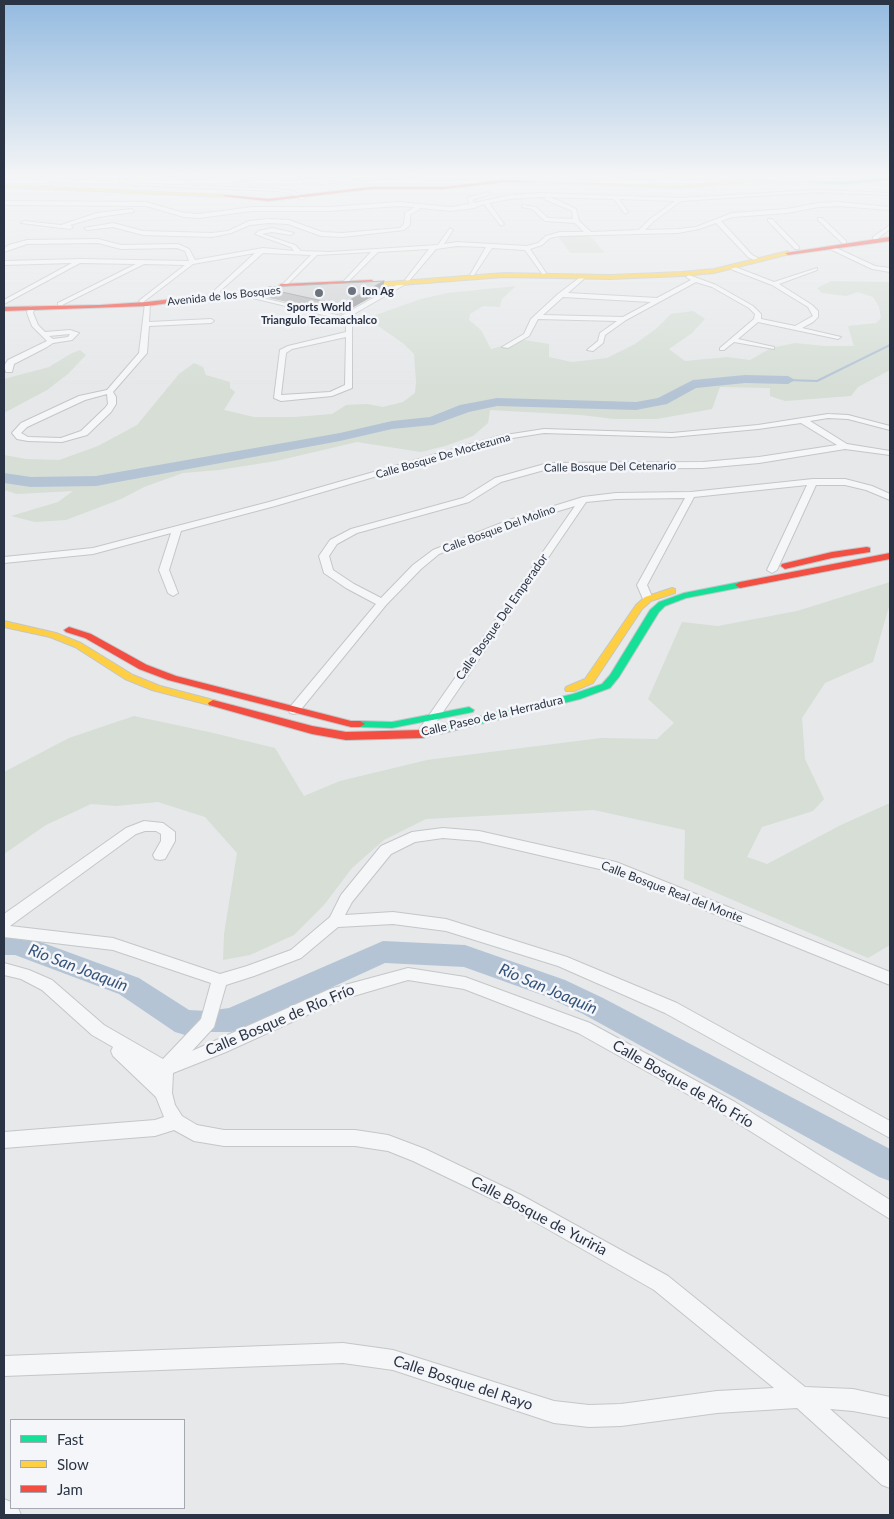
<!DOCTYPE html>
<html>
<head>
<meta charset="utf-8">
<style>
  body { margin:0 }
  #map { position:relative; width:894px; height:1519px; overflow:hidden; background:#e6e8ea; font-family:Lato,sans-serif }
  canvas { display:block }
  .frame { position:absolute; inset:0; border:5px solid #2b3445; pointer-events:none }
  .legend { position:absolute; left:10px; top:1419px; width:175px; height:90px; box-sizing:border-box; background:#f4f6f9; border:1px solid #a4a8b1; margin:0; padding:6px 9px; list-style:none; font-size:15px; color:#2b3445 }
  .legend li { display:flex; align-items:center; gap:10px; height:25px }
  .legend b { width:25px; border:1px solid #a4a8b1 }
</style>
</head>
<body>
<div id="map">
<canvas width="894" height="1519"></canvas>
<div class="frame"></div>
<ul class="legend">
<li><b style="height:6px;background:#16e098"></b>Fast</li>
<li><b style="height:6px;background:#ffcf43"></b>Slow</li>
<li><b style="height:6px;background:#f24e42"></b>Jam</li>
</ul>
</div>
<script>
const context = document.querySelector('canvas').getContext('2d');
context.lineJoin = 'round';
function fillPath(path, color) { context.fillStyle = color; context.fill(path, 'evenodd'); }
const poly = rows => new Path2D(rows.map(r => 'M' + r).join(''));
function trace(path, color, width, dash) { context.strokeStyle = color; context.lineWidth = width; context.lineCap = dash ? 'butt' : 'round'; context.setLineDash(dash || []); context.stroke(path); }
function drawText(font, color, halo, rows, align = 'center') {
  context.font = font + ' Lato,sans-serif'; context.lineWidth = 5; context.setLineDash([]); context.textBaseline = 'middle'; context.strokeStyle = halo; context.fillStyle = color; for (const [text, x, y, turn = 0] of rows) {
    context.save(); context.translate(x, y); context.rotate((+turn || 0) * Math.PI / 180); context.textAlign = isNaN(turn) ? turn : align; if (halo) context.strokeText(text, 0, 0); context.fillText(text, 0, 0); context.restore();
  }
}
const green = poly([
  [558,236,590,236,605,253,570,253],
  [831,281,890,282,890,370,858,387,851,396,785,401,770,396,770,388,720,387,712,409,657,419,614,419,581,415,490,410,488,423,473,436,445,446,421,452,357,442,276,461,219,470,183,473,144,487,121,499,66,520,35,522,11,516,58,502,73,491,17,494,4,490,4,455,26,459,59,460,98,446,137,425,179,374,194,363,203,367,206,375,230,382,230,388,235,392,224,410,254,417,295,417,332,414,346,405,367,404,383,407,403,402,415,393,416,382,414,354,404,344,374,323,373,316,421,299,447,293,516,286,502,299,500,307,483,306,470,314,469,320,481,330,491,349,524,340,549,344,549,357,572,362,607,358,635,344,657,328,671,314,693,311,705,319,692,333,669,349,685,361,727,357,750,360,771,348,795,343,825,346,854,346,848,326,876,323,881,318,879,307,873,297,858,292,846,296,822,293,817,288],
  [80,350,86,355,68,374,47,390,4,413,4,379,49,367,72,353],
  [890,582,890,603,873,662,825,683,802,718,805,759,824,799,813,811,762,827,747,857,767,864,841,825,890,803,890,945,868,958,684,879,685,830,594,810,426,819,384,840,352,868,324,905,294,935,250,955,223,960,224,934,237,853,205,817,158,802,116,806,91,804,46,825,4,854,4,772,69,738,134,716,209,732,275,748,304,796,340,781,427,760,601,738,657,739,674,723,648,699,682,622,718,626,797,611]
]);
const stream = poly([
  [788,380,817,381,890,345]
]);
const river = poly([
  [745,375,788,376,795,380,788,384,745,383,696,388,667,404,636,410,497,406,469,412,433,425,392,429,340,441,96,486,31,487,4,483,4,473,31,477,96,476,340,433,392,421,430,417,460,405,497,398,636,402,658,398,693,380,745,375],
  [4,933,16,933,139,978,189,1010,207,1011,229,1008,383,941,465,945,565,980,603,998,890,1149,890,1181,879,1177,583,1014,545,996,464,967,385,963,241,1029,231,1032,210,1032,185,1035,175,1032,119,994,15,955,4,955,4,933]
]);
const street = poly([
  [4,176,45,176,4,178,4,176],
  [83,176,94,176,30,188,28,187,83,176],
  [121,176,125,176,124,180,131,183,277,189,293,191,305,198,302,200,290,193,277,191,131,185,119,182,121,176],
  [167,176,185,177,228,176,185,179,167,176],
  [264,176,276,176,237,183,235,182,264,176],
  [298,176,322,182,422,176,322,184,304,182,298,176],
  [614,176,647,177,681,176,647,179,614,176],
  [818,190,890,193,890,195,818,192,681,201,654,221,645,230,678,229,696,227,732,213,787,209,818,203,838,202,890,207,890,210,838,206,818,207,787,213,733,217,721,221,752,255,758,258,756,261,748,257,716,223,699,229,678,233,560,236,550,238,542,245,530,249,546,273,543,275,525,250,492,248,474,275,470,275,486,247,457,246,436,249,408,282,405,280,429,249,378,252,345,285,343,282,371,252,317,255,284,288,282,285,311,255,263,253,220,291,221,296,217,296,215,290,255,253,193,264,142,303,139,301,140,300,185,265,144,264,62,305,58,305,58,303,136,264,80,263,4,304,4,300,72,263,4,265,4,261,81,259,189,261,185,251,177,248,121,249,98,243,27,244,4,252,4,248,9,245,27,240,98,239,121,245,178,244,189,249,195,260,263,248,294,251,291,247,255,234,259,231,272,228,294,233,291,235,272,232,262,234,295,245,301,251,330,252,438,245,450,228,453,230,444,244,457,242,527,246,538,243,546,236,560,232,584,232,575,223,545,221,532,209,522,207,522,205,536,207,548,218,573,219,572,211,544,199,547,197,557,200,576,209,579,221,591,232,639,230,650,219,675,201,619,199,628,212,625,214,614,199,540,197,510,199,489,203,504,224,501,226,484,204,474,208,451,211,421,208,410,215,410,225,404,230,342,237,321,236,288,224,269,223,250,225,231,233,212,237,143,235,113,227,87,230,84,228,113,223,143,231,212,233,228,231,249,221,269,219,289,220,322,232,342,233,400,228,404,224,405,213,415,207,399,206,329,211,252,211,199,218,184,217,146,206,4,205,4,201,146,202,184,213,199,214,252,207,329,207,399,202,451,207,470,204,467,198,488,192,490,194,472,200,474,203,510,195,540,193,680,198,818,190],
  [132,209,134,212,98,217,70,225,73,227,70,229,21,223,24,221,61,225,97,213,132,209],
  [818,218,822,218,846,241,846,243,842,243,818,220,818,218],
  [768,219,772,219,799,247,799,249,795,249,768,221,768,219],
  [890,225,890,229,877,239,873,239,873,237,890,225],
  [828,246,832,246,875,266,890,268,890,272,872,269,828,248,828,246],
  [730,265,774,282,817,268,817,270,779,284,812,305,818,311,818,317,813,322,802,328,841,337,838,339,758,322,738,339,774,347,774,349,734,342,724,350,720,350,720,348,754,319,755,314,749,308,712,287,696,282,626,320,605,335,603,343,593,351,587,350,598,341,600,333,617,321,538,319,529,336,508,348,502,347,524,334,531,319,558,294,583,275,585,278,568,293,657,298,691,280,686,277,689,275,716,285,753,306,761,314,761,319,795,326,813,316,808,307,772,285,728,268,730,265],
  [563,297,651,302,623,317,543,315,563,297],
  [402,282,404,285,347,318,352,325,352,388,332,396,281,401,274,398,280,350,288,346,346,332,346,325,344,321,340,319,236,294,236,292,341,316,402,282],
  [346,337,345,385,330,392,281,395,286,353,292,349,346,337],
  [145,303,150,304,149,322,211,319,214,321,211,323,149,326,147,353,113,392,116,397,116,404,111,412,87,435,62,442,28,441,17,439,12,433,21,423,79,396,107,390,139,353,145,303],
  [107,394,108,404,105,408,81,431,61,438,28,437,21,433,27,427,85,400,107,394],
  [31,306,34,308,33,313,38,325,45,332,70,330,79,333,72,340,53,343,47,347,14,364,12,372,6,372,4,366,8,360,47,341,32,326,27,313,28,308,31,306],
  [70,334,68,337,53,339,49,336,70,334],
  [828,414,848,415,890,426,890,430,848,419,828,418,810,421,847,444,890,451,890,455,845,449,759,463,703,468,548,469,501,482,469,502,357,533,337,544,329,556,333,570,354,584,381,598,413,565,433,550,509,520,583,497,616,493,691,492,813,479,845,479,872,486,890,494,890,500,866,490,845,485,816,485,777,570,772,573,767,570,807,485,694,497,647,585,653,599,648,602,643,599,637,585,685,498,616,499,586,502,426,737,422,738,416,734,418,731,575,506,515,524,439,554,421,569,386,605,298,713,294,714,290,713,288,710,290,707,376,604,346,588,324,573,319,556,330,540,351,529,463,498,495,478,548,463,703,462,759,457,837,445,801,423,758,429,672,437,544,433,500,440,275,506,181,531,169,570,178,593,173,596,168,593,159,570,171,533,93,554,4,563,4,557,93,548,269,502,499,436,544,429,672,433,758,425,828,414],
  [144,821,163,823,175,832,175,841,165,859,160,860,155,859,153,855,161,841,161,834,156,831,145,831,136,834,10,926,113,938,220,974,247,966,291,950,330,917,341,895,381,846,412,832,443,828,479,831,616,862,890,972,890,985,608,871,479,841,443,838,415,842,391,854,352,902,345,915,393,912,446,919,567,957,677,1003,890,1121,890,1138,665,1013,558,966,446,931,393,924,338,927,301,958,254,976,226,985,214,1027,192,1051,330,989,408,968,465,977,590,1023,735,1102,890,1200,890,1219,723,1114,578,1033,464,989,408,980,340,1000,226,1052,173,1073,172,1093,175,1105,182,1116,197,1125,224,1130,355,1130,388,1135,425,1149,521,1195,668,1276,805,1387,853,1389,890,1397,890,1418,853,1411,830,1409,890,1462,890,1488,882,1485,797,1408,717,1413,621,1426,589,1427,554,1423,393,1370,343,1363,4,1376,4,1356,343,1343,393,1350,554,1401,589,1405,621,1404,717,1391,774,1388,654,1290,509,1207,413,1161,388,1151,355,1146,224,1146,194,1141,174,1130,155,1136,4,1148,4,1132,155,1120,164,1117,156,1097,113,1056,111,1051,113,1047,92,1035,42,990,21,979,4,975,4,963,29,970,52,980,104,1025,163,1059,201,1019,211,983,113,950,4,937,4,914,126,828,144,821],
  [4,1499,11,1502,11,1508,18,1508,21,1515,4,1515,4,1499]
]);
const fast = poly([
  [890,178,890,180,843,184,800,182,843,182,890,178],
  [740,582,745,585,743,587,686,598,665,606,659,612,619,677,610,688,580,699,440,734,435,730,440,726,573,694,602,684,610,675,650,610,659,602,684,593,740,582],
  [469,707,474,710,473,712,392,728,360,727,355,724,360,721,392,722,469,707]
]);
const slow = poly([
  [748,180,804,182,748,182,678,188,537,182,678,186,748,180],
  [4,185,225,195,227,196,225,197,4,187,4,185],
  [788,251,790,254,714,273,682,276,610,279,504,277,361,288,358,286,361,284,504,273,610,275,682,272,714,269,788,251],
  [292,287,294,290,206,299,203,297,292,287],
  [672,588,675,589,675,593,651,601,642,609,593,683,574,691,566,691,565,689,566,687,585,679,636,605,645,597,672,588],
  [4,621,56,633,81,643,133,675,160,686,217,701,218,703,213,706,152,690,125,679,75,647,50,637,4,627,4,621]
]);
const jam = poly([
  [505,180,541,182,505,182,443,189,371,189,268,201,223,196,225,195,268,199,371,187,443,187,505,180],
  [890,237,890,241,788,255,785,253,890,237],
  [372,280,374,283,281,288,278,286,281,284,372,280],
  [206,295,208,298,147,306,4,311,4,307,100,305,147,302,206,295],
  [867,547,870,548,870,552,832,558,785,569,781,566,782,564,832,552,867,547],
  [890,553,890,559,740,588,735,585,740,582,890,553],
  [69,627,91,634,147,665,176,676,351,721,360,721,365,724,360,727,351,727,168,680,139,669,85,638,66,632,64,630,69,627],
  [213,700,312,726,346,732,422,730,440,726,445,730,444,732,422,738,346,740,312,734,209,705,208,703,213,700]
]);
const wall = poly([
  [384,281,384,290,341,314,269,298,268,287]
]);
const shadedWall = poly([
  [384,281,384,290,341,314,341,305]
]);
const building = poly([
  [384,281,341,305,268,289,268,287,384,281]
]);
const markers = [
  [352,291,5,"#6c737f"],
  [319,293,5,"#6c737f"]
];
const farPoinames = [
  ["Ion Ag",362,291],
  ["Sports World",319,307,"center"],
  ["Triangulo Tecamachalco",319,320,"center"]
];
const farStreetnames = [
  ["Avenida de los Bosques",224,296,-6],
  ["Calle Bosque De Moctezuma",443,456,-16],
  ["Calle Bosque Del Cetenario",610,467,-1],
  ["Calle Bosque Del Molino",499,529,-20]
];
const streetNames = [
  ["Calle Bosque Del Emperador",502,617,-55],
  ["Calle Paseo de la Herradura",492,716,-13],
  ["Calle Bosque Real del Monte",672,892,21]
];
const nearStreetnames = [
  ["Calle Bosque de Río Frío",280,1020,-23],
  ["Calle Bosque de Río Frío",683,1084,30],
  ["Calle Bosque de Yuriria",539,1216,28],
  ["Calle Bosque del Rayo",463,1383,18]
];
const nearWaternames = [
  ["Río San Joaquín",78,968,21],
  ["Río San Joaquín",548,989,23]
];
fillPath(green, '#d6ded6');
trace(stream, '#b4c4d5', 2);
fillPath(river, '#b4c4d5');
trace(street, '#c4c6c8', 2);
trace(fast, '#c4c6c8', 2);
trace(slow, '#c4c6c8', 2);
trace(jam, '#c4c6c8', 2);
fillPath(street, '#f5f6f7');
fillPath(fast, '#16e098');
fillPath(slow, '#ffcf43');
fillPath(jam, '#f24e42');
fillPath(wall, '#b1b3b5');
fillPath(shadedWall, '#909294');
fillPath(building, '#ced0d3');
trace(building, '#909294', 1);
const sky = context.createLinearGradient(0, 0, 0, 389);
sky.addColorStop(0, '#93bae0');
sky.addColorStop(0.45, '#f4f5f6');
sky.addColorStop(1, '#f4f5f600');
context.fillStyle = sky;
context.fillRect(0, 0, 894, 389);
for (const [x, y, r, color] of markers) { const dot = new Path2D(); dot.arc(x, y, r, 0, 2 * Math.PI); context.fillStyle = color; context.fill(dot); trace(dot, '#f4f6f9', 2); }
drawText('bold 11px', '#2b3445', '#f4f6f9', farPoinames, 'left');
drawText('11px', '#2b3445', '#f4f6f9', farStreetnames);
drawText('12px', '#2b3445', '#f4f6f9', streetNames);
drawText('15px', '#2b3445', '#f4f6f9', nearStreetnames);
drawText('italic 16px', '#34527a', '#f4f6f9', nearWaternames);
</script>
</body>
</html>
